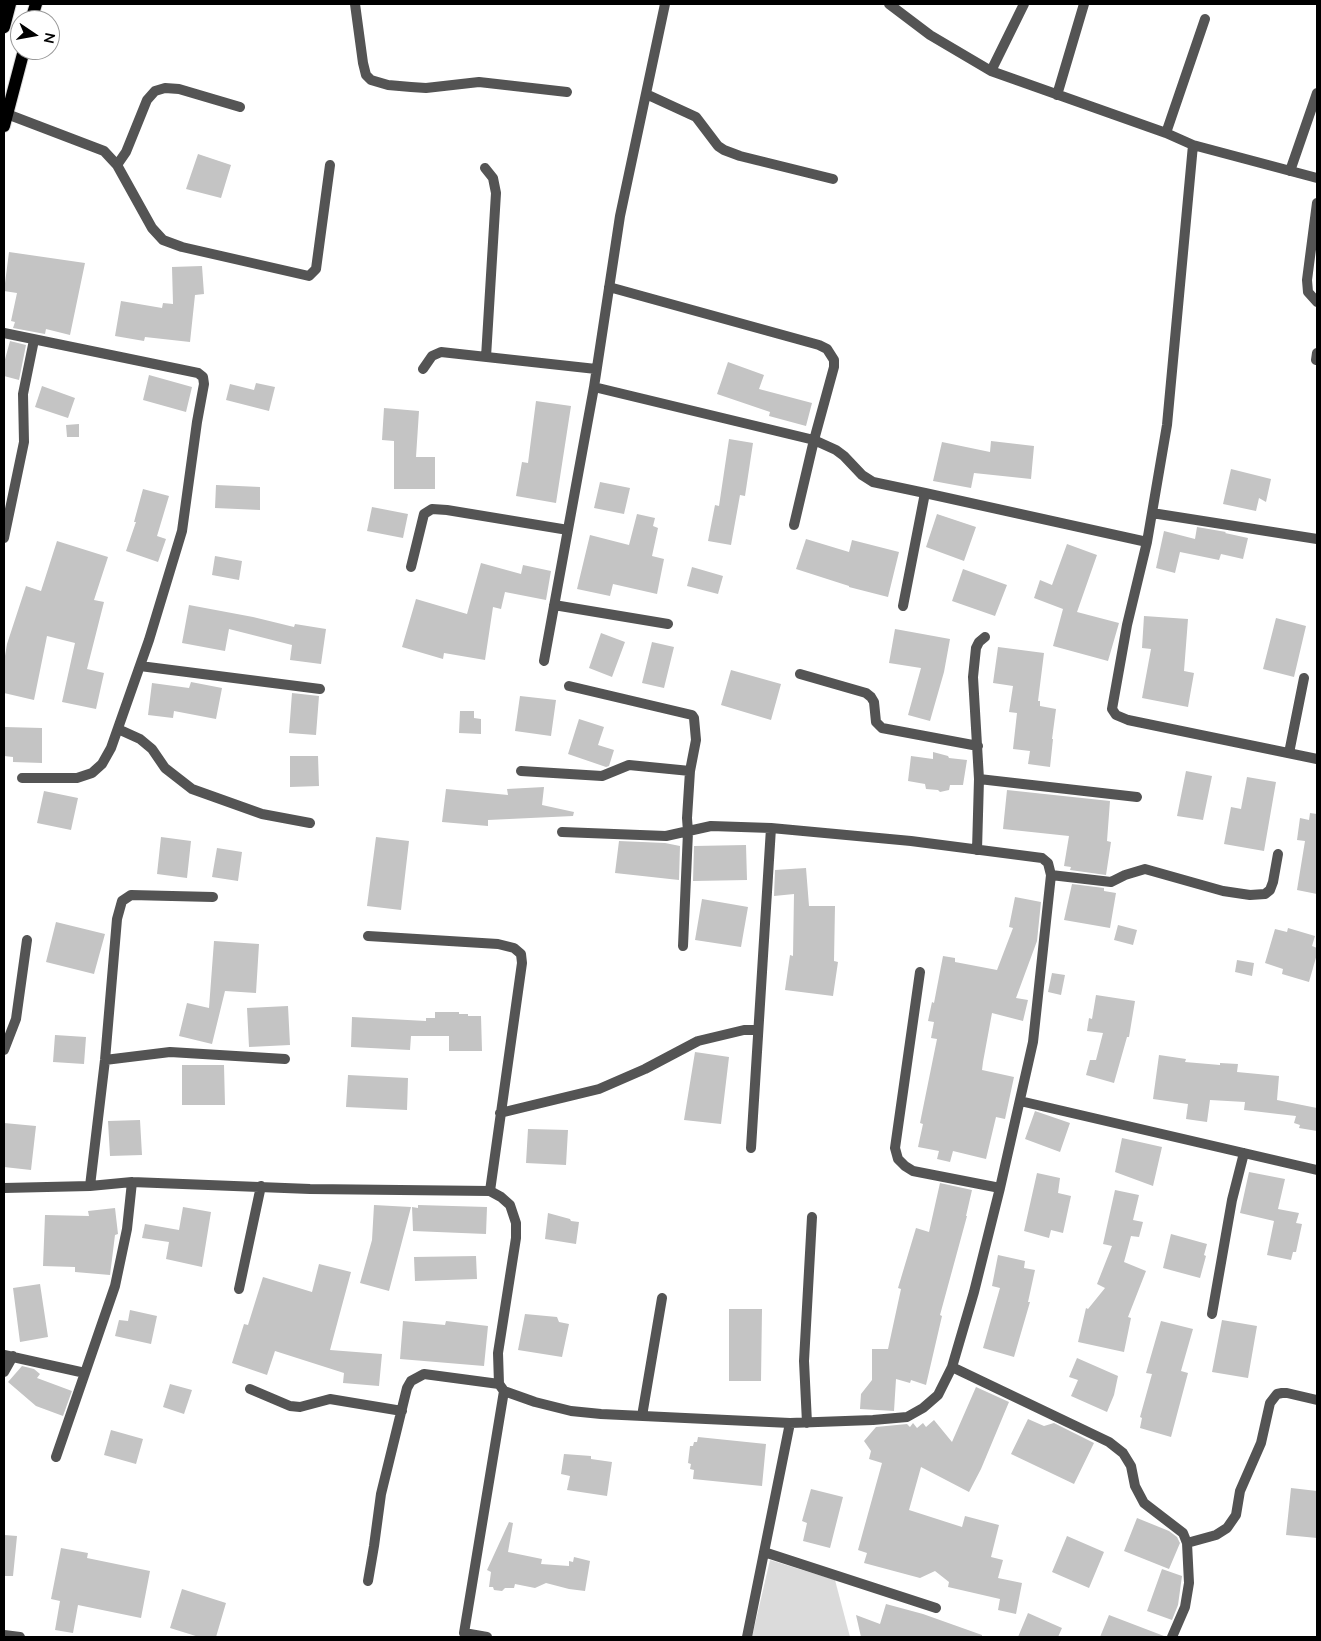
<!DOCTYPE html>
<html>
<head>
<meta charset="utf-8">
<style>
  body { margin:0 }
  #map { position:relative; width:1321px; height:1641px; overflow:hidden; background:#fff; font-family:"Nunito Sans",sans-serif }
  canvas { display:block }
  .frame { position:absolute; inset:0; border:5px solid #000; pointer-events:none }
  .north { position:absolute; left:10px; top:10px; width:50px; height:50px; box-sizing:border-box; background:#fff; border:1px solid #999; border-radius:50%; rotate:102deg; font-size:14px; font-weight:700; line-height:20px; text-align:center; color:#000 }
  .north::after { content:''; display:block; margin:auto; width:18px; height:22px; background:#000; clip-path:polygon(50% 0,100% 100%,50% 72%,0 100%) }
</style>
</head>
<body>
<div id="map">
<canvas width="1321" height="1641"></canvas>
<div class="frame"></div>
<div class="north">N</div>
</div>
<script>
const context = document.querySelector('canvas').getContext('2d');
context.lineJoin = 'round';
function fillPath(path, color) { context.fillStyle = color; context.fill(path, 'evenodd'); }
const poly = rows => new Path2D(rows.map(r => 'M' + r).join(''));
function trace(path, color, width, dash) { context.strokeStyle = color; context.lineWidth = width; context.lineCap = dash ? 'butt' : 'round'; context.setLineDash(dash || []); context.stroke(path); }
const green = poly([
  [770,1560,835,1580,850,1637,752,1637]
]);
const building = poly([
  [198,154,231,165,221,198,186,189],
  [9,252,85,263,70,335,46,329,45,334,13,328,15,322,11,321,17,293,4,291],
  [202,266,204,294,195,295,190,342,145,337,144,341,115,336,121,301,162,308,163,303,173,304,172,267],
  [10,341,26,345,19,380,4,376,4,363],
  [728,362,764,375,759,389,812,403,806,426,769,416,770,412,717,394],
  [149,375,192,387,186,412,143,400],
  [256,383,275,387,269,411,226,400,230,384,254,390],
  [42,386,75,398,68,418,35,407],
  [536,401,571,406,556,503,516,496,522,462,528,463],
  [384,408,419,411,416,457,435,457,435,489,394,489,394,441,382,440],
  [79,424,79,437,67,437,66,425],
  [729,439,753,443,745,496,740,495,731,545,708,541,715,505,719,506],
  [991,441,1034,446,1031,479,974,473,971,488,933,481,942,442,990,452],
  [1231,469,1271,479,1266,502,1259,498,1256,511,1223,504],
  [600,482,630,488,624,514,594,508],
  [216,485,260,487,260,510,215,508],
  [143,489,169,496,157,536,166,539,158,562,126,551,136,522,134,522],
  [372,507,408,514,403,538,367,531],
  [637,514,655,518,653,526,658,528,652,556,664,559,657,594,613,584,610,596,577,589,590,535,629,545],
  [937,514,976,527,964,561,926,547],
  [1197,527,1226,532,1225,533,1248,538,1243,559,1221,554,1219,560,1180,552,1175,573,1156,568,1164,531,1195,539],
  [806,539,849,552,852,540,899,552,888,597,849,587,849,586,796,569],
  [57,541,108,557,94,600,104,602,87,669,104,673,96,709,62,702,75,643,47,636,34,700,4,693,4,662,7,644,26,586,41,591],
  [1067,544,1097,555,1077,612,1119,623,1108,661,1053,646,1063,609,1034,598,1040,580,1052,585],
  [215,556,242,561,239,580,212,575],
  [481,563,521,574,523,565,551,571,546,600,505,592,501,609,493,607,485,660,444,653,443,659,402,647,416,599,467,614],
  [692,567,723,576,718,594,687,586],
  [963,569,1007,585,995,616,952,601],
  [189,605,253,617,294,627,295,624,326,629,321,664,290,660,292,645,229,629,225,651,182,643],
  [1144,616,1188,619,1184,671,1194,673,1188,707,1142,698,1151,649,1142,648],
  [1276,618,1306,626,1294,677,1263,669],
  [895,629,950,639,944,672,930,721,908,715,921,668,889,663],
  [601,633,625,642,612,677,589,668],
  [652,642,674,647,664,688,642,683],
  [998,647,1044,653,1038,701,1040,701,1040,706,1056,709,1052,739,1053,739,1050,767,1028,764,1030,751,1013,749,1017,713,1009,712,1013,686,993,683],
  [731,670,781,684,771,720,721,705],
  [191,682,222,688,216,719,174,711,173,718,148,715,152,683,189,688],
  [292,693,319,696,316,735,289,733],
  [520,696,556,700,551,736,515,731],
  [460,711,474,711,474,718,481,719,481,734,459,733],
  [579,719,604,727,598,745,614,750,609,766,606,767,568,754],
  [4,727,42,728,42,763,13,762,13,757,4,756],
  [933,752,948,756,949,758,967,760,963,785,950,785,949,790,940,792,938,790,926,789,925,784,908,781,911,756,933,759],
  [290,756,318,756,319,786,290,787],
  [1186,771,1212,776,1203,820,1177,816],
  [1247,777,1276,782,1264,851,1224,844,1231,807,1241,809],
  [544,787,542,805,574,812,573,816,488,820,488,826,442,822,446,789,508,795,507,789],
  [1007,790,1110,801,1107,841,1111,842,1106,875,1070,870,1071,867,1064,866,1069,836,1003,829],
  [44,791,78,798,71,830,37,823],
  [1310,813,1317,814,1317,894,1297,890,1305,841,1297,840,1300,818,1309,820],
  [161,837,191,841,187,878,157,874],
  [376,837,409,841,401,910,367,906],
  [619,841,665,843,680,846,679,880,615,873],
  [746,845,747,880,693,881,694,846],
  [217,848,242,852,238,881,212,877],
  [806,868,809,906,835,906,834,961,838,962,833,996,785,990,790,955,793,956,794,894,774,896,775,870],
  [1072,884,1104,888,1104,891,1116,893,1110,928,1064,920],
  [1015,897,1041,902,1037,941,1016,998,1028,1000,1023,1021,992,1013,983,1062,982,1070,1014,1077,1005,1119,996,1117,986,1159,953,1151,950,1162,937,1159,939,1151,918,1147,923,1124,920,1123,937,1039,931,1038,934,1022,928,1021,932,1002,934,1003,943,956,955,958,955,962,997,970,1013,928,1009,927],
  [702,899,748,907,741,947,695,940],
  [56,922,105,934,94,974,46,962],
  [1118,925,1137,930,1133,945,1114,940],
  [1288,928,1315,936,1312,946,1317,948,1317,954,1309,982,1282,974,1283,969,1265,963,1275,929,1287,932],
  [214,941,259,944,256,993,225,991,212,1044,179,1036,187,1003,209,1008],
  [1237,960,1254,963,1252,976,1235,972],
  [1052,973,1065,975,1061,995,1048,992],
  [1096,995,1135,1001,1129,1037,1127,1037,1114,1083,1086,1075,1090,1060,1096,1060,1103,1033,1087,1031,1089,1018,1092,1019],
  [288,1006,290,1045,249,1047,247,1008],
  [435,1012,459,1012,459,1014,468,1014,468,1016,481,1016,482,1051,449,1051,449,1036,411,1036,410,1050,351,1047,352,1017,426,1021,426,1018,435,1018],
  [55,1035,86,1037,84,1064,53,1062],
  [695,1052,729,1057,721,1124,684,1120],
  [1159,1055,1186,1059,1185,1062,1220,1065,1220,1063,1238,1064,1237,1072,1279,1076,1277,1100,1317,1108,1317,1131,1299,1128,1300,1125,1294,1123,1296,1116,1244,1110,1245,1102,1210,1100,1207,1122,1186,1119,1188,1104,1153,1099],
  [182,1065,224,1065,225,1105,182,1105],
  [348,1075,408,1078,407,1110,346,1107],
  [1035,1111,1070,1123,1060,1152,1025,1139],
  [140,1120,142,1155,110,1156,108,1121],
  [4,1123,36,1126,31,1170,4,1167],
  [528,1129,568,1130,566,1165,526,1163],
  [1122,1138,1162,1147,1153,1186,1115,1172],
  [1249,1172,1285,1179,1278,1209,1299,1213,1296,1223,1302,1224,1296,1252,1293,1252,1291,1260,1267,1255,1274,1221,1240,1213],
  [1037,1173,1060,1178,1058,1193,1071,1196,1063,1233,1051,1230,1049,1238,1024,1231],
  [940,1183,972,1190,966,1216,967,1216,940,1315,942,1316,926,1385,911,1380,910,1383,896,1379,894,1411,860,1409,861,1394,872,1380,872,1349,888,1349,901,1289,898,1288,916,1228,929,1232],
  [1115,1190,1139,1195,1133,1220,1143,1222,1139,1237,1131,1236,1124,1262,1146,1271,1128,1317,1131,1318,1124,1352,1078,1342,1086,1308,1088,1309,1105,1288,1097,1284,1112,1246,1103,1244],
  [374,1205,411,1207,389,1291,360,1283,372,1240],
  [418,1205,487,1207,486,1234,413,1231,412,1207,418,1208],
  [183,1207,211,1212,202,1267,166,1259,169,1242,142,1238,145,1224,179,1230],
  [115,1208,118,1234,115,1235,110,1275,75,1272,75,1267,43,1266,45,1215,89,1216,88,1211],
  [548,1213,570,1219,571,1221,579,1222,576,1244,545,1239],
  [1171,1234,1207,1244,1204,1255,1206,1256,1200,1278,1163,1268],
  [998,1255,1025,1261,1024,1268,1035,1270,1028,1302,1030,1302,1014,1357,983,1348,1000,1288,992,1286],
  [476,1256,477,1279,415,1281,414,1257],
  [319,1264,351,1272,330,1350,382,1354,379,1386,343,1383,344,1373,275,1351,267,1375,232,1363,244,1324,248,1325,263,1277,312,1292],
  [40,1284,48,1337,20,1342,13,1288],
  [729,1309,762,1309,761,1381,729,1381],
  [130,1310,157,1316,151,1344,115,1336,119,1320,128,1321],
  [525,1314,557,1317,559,1322,569,1324,562,1357,518,1350],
  [1222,1320,1257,1326,1248,1378,1212,1372],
  [403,1321,445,1325,446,1321,488,1326,484,1366,400,1359],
  [1161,1321,1193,1329,1181,1371,1188,1373,1171,1437,1140,1428,1142,1418,1140,1417,1152,1374,1146,1373],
  [1077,1358,1118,1376,1114,1395,1107,1412,1071,1396,1078,1380,1069,1377],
  [22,1366,34,1369,40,1374,37,1378,72,1391,63,1416,36,1406,8,1382],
  [170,1384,192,1390,184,1414,163,1407],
  [976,1387,1009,1402,981,1469,969,1492,921,1467,909,1510,962,1527,965,1516,999,1525,991,1557,1003,1560,998,1578,1022,1583,1016,1614,998,1610,1000,1599,948,1587,949,1582,935,1571,920,1578,864,1563,867,1553,858,1550,882,1463,869,1459,871,1451,864,1441,876,1427,907,1424,910,1427,913,1423,917,1428,923,1423,926,1427,934,1420,952,1442],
  [1028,1419,1044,1426,1054,1423,1094,1443,1074,1484,1011,1454],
  [111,1430,143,1439,136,1464,104,1455],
  [698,1437,766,1444,762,1486,693,1479,694,1470,690,1469,691,1464,688,1463,690,1446,693,1446,694,1442,697,1442],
  [564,1454,591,1456,591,1459,612,1462,607,1496,567,1490,570,1476,561,1474],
  [1291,1488,1317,1491,1317,1538,1286,1535],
  [811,1489,843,1497,830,1548,803,1541,807,1523,802,1521],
  [1137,1518,1169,1531,1177,1537,1180,1543,1169,1569,1124,1551],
  [509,1522,513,1523,508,1552,542,1559,541,1564,569,1566,569,1561,573,1562,574,1557,590,1561,585,1591,569,1589,546,1583,535,1588,515,1584,514,1588,505,1588,502,1591,494,1590,493,1587,489,1587,491,1572,487,1570],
  [4,1535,17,1536,13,1576,4,1576],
  [1067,1536,1104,1552,1089,1588,1052,1572],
  [61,1548,88,1553,87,1558,150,1571,141,1618,78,1605,73,1633,55,1630,60,1601,51,1599],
  [1162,1569,1182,1576,1178,1605,1172,1620,1147,1611],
  [182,1589,226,1603,216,1637,199,1637,170,1628],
  [886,1604,923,1614,982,1635,982,1637,861,1637,856,1615,880,1624],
  [1028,1613,1062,1628,1058,1637,1018,1637],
  [1109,1615,1164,1636,1164,1637,1100,1637]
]);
const street = poly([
  [355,4,363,63,366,75,371,80,388,85,411,87,426,88,479,82,567,92],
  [889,4,930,35,991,71,1166,133,1193,145,1317,178],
  [991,71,1024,4],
  [646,94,696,117,718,146,724,150,740,156,833,179],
  [1057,95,1084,4],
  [7,114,104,151,117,165,152,228,163,240,182,247,309,276,316,269,330,165],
  [1166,133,1205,19],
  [1193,145,1167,425,1147,542,1127,625,1112,709,1116,715,1128,720,1317,759],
  [117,165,126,152,147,100,155,91,165,88,179,89,240,107],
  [485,168,493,178,496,193,486,357],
  [1290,171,1317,93],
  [1317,203,1307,280,1308,292,1317,302],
  [609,287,819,345,827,349,834,360,834,367,814,440,794,525],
  [4,333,198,373,203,377,204,384,197,422,182,531,149,640,111,748,102,764,92,773,77,778,22,778],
  [1316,360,1317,353],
  [423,369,432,356,441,352,596,369],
  [594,387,814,440,836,450,844,456,862,475,873,482,925,493],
  [1152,513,1317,539],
  [4,538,24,442,23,394,34,340],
  [411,567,424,514,432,509,447,510,568,530],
  [554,605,668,624],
  [903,606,925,493,1147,542],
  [544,661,594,387,620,216,665,4],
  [140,666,320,689],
  [800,674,866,693,871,697,874,702,876,722,882,728,978,746],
  [569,686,692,715,694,718,696,740,690,771,687,818,688,832,683,946],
  [118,729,140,739,152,749,165,768,192,789,262,814,310,823],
  [1289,753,1304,678],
  [521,771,602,776,629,765,690,771],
  [979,779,1137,797],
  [977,850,979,779,973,677,976,648,979,642,985,637],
  [1051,875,1111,882,1125,875,1145,869,1223,891,1250,895,1265,894,1270,890,1273,882,1278,854],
  [368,936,498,944,514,948,521,954,522,963,490,1191],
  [920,972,895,1148,898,1159,905,1166,913,1171,1000,1188],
  [4,1050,16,1019,27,940],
  [105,1060,170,1052,285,1059],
  [1020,1101,1317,1170],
  [500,1113,599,1089,645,1069,698,1041,744,1030,758,1030],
  [751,1148,771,828],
  [90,1186,105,1060,117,919,122,901,131,895,213,897],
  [4,1188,90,1186,132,1182,310,1189,490,1191,501,1197,510,1205,516,1223,516,1238,498,1353,499,1384,504,1391,535,1402,571,1411,601,1414,790,1423,873,1420,907,1417,923,1408,938,1395,952,1367,974,1292,1000,1188,1033,1042,1051,875,1048,863,1042,858,911,841,771,828,711,826,666,836,562,832],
  [239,1289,261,1186],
  [1212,1314,1232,1200,1244,1153],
  [4,1355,85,1373],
  [952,1367,1109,1442,1123,1453,1131,1466,1135,1486,1144,1503,1183,1533,1187,1543,1189,1583,1185,1607,1172,1637],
  [4,1372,13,1356],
  [250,1389,290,1406,300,1407,330,1399,402,1411],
  [642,1416,662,1298],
  [807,1423,804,1361,812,1217],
  [56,1457,115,1286,127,1229,132,1182],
  [1187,1543,1216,1535,1227,1528,1236,1515,1240,1491,1261,1443,1270,1403,1277,1394,1282,1393,1287,1393,1317,1400],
  [764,1552,936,1608],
  [368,1581,374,1546,381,1494,407,1388,411,1381,424,1374,499,1384],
  [4,1635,20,1637],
  [487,1637,464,1633,504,1391],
  [747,1637,790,1423]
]);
const primary = poly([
  [31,20,36,4],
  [4,27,10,4],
  [4,126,24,50]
]);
fillPath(green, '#dbdbdb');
fillPath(building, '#c4c4c4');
trace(primary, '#dbdbdb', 14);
trace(street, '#545454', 10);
trace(primary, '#000', 12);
</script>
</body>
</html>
